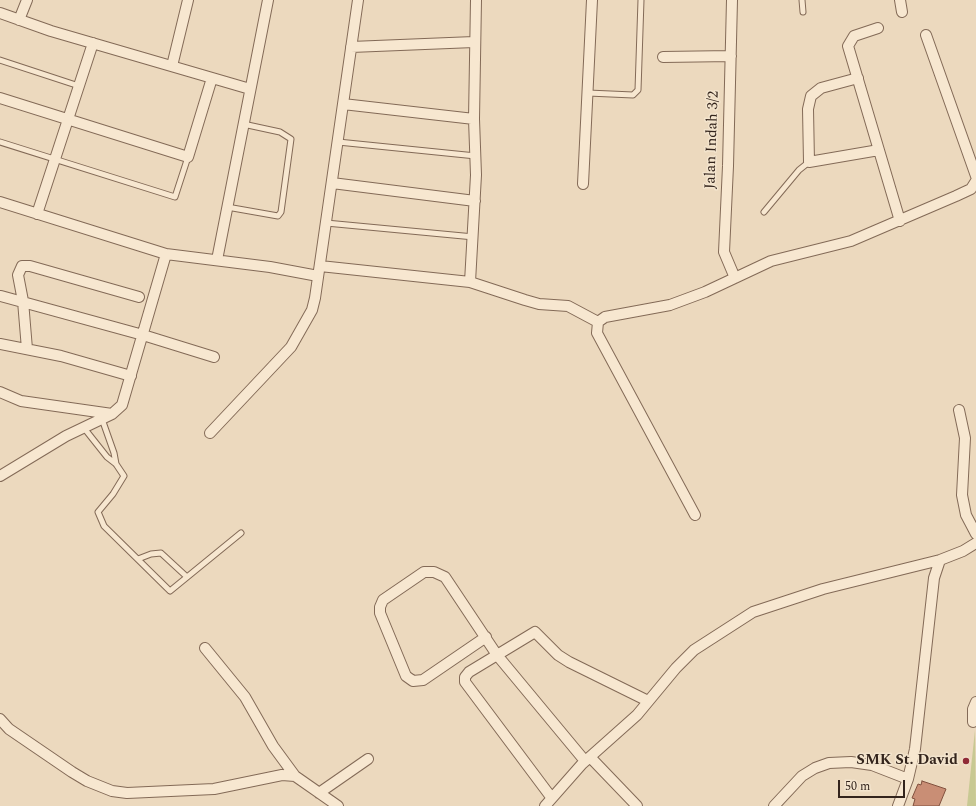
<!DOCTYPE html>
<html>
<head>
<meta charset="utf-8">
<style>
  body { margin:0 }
  #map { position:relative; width:976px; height:806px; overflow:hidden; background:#ecd9be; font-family:Spectral,serif }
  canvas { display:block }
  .scale { position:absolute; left:838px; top:780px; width:67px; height:18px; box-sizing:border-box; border:2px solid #33241c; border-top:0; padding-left:5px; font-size:12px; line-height:14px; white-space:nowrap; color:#33241c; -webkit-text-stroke:3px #f3e4cd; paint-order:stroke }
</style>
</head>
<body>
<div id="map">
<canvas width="976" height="806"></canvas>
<div class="scale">50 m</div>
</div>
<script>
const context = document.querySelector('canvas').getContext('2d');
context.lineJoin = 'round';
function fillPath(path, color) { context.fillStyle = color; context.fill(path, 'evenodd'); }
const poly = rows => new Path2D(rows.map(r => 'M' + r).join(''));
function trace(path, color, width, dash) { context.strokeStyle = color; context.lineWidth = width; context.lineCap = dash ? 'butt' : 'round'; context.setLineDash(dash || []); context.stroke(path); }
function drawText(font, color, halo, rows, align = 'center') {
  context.font = font + ' Spectral,serif'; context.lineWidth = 3; context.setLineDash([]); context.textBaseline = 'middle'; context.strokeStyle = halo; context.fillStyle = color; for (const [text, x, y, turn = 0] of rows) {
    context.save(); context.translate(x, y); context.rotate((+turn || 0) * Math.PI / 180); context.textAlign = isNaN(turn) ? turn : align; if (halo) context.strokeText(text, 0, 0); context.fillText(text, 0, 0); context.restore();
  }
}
const green = poly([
  [975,730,976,806,967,806]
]);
const building = poly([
  [922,781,946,789,939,806,913,806,915,799,912,798,918,784,921,785,922,781]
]);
const service = poly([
  [802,0,803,12],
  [0,60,79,86],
  [588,93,633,95,638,90,641,0],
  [0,142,175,197,188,157],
  [338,142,476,156],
  [227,207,278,216,281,212,291,139,280,132,243,124],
  [764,212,799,170,809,162],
  [326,223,474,237],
  [102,419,114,453,116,464],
  [84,428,107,457,116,464,124,476,113,494,98,512,104,526,170,591,241,533],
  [138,559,151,554,161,553,187,577]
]);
const minor = poly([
  [732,0,728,166,724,252,735,278],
  [900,0,902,12],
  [0,13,51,31,250,89],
  [19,20,27,0],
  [878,28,854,36,848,46,900,221],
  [926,35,976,176],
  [351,47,474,42],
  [663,57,731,56],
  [172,66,188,0],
  [858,78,821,88,811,96,808,109,809,162,879,150],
  [0,98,188,157,212,78],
  [343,104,474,119],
  [332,183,475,201],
  [583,184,592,0],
  [0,202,166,254,270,267,318,276],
  [37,214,93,43],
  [217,260,268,0],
  [320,266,470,282,525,300,539,304,568,306,598,322],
  [470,282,476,175,474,119,476,0],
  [1,296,143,335,214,357],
  [0,344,61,356,131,376],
  [27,349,23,301,18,275,22,266,30,266,139,297],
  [0,392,21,401,112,414],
  [959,410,965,438,962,495,966,515,976,534],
  [210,433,291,347,312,310,315,298,358,0],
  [0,476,66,436,112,414,122,405,166,254],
  [695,515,597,333,598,322,605,317,670,305,705,292,771,261,851,241,956,196,971,189,976,181],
  [486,637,423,680,413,681,406,676,380,613,380,607,383,600,424,572,434,572,445,577,497,655,585,761],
  [205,648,245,697,273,746,295,776],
  [0,719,9,729,72,772,87,781,112,791,127,793,214,789,282,775,295,776,338,806],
  [973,722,973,709,976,702],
  [590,757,637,806],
  [319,793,368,759],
  [551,797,465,682,465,677,469,672,535,632,558,655,569,662,648,701],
  [545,806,582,764,637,715,676,668,694,650,753,612,823,589,940,560,963,551,976,543],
  [774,806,802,776,815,768,829,763,851,762,872,765,908,779],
  [898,806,908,779,915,749,934,578,940,560]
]);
const markers = [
  [966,761,4,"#902a36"]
];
const streetNames = [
  ["Jalan Indah 3/2",713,140,-88]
];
const poiNames = [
  ["SMK St. David",958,761]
];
fillPath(green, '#c8c993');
fillPath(building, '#c98e75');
trace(building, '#81513e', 1);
trace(service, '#836a57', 7);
trace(minor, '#836a57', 12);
trace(service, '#f7e7d0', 5);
trace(minor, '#f7e7d0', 10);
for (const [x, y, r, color] of markers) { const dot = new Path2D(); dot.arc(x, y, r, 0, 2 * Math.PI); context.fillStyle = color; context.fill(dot); trace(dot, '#f3e4cd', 1.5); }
drawText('15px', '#33241c', '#f3e4cd', streetNames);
drawText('bold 15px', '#33241c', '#f3e4cd', poiNames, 'right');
</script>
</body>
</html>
